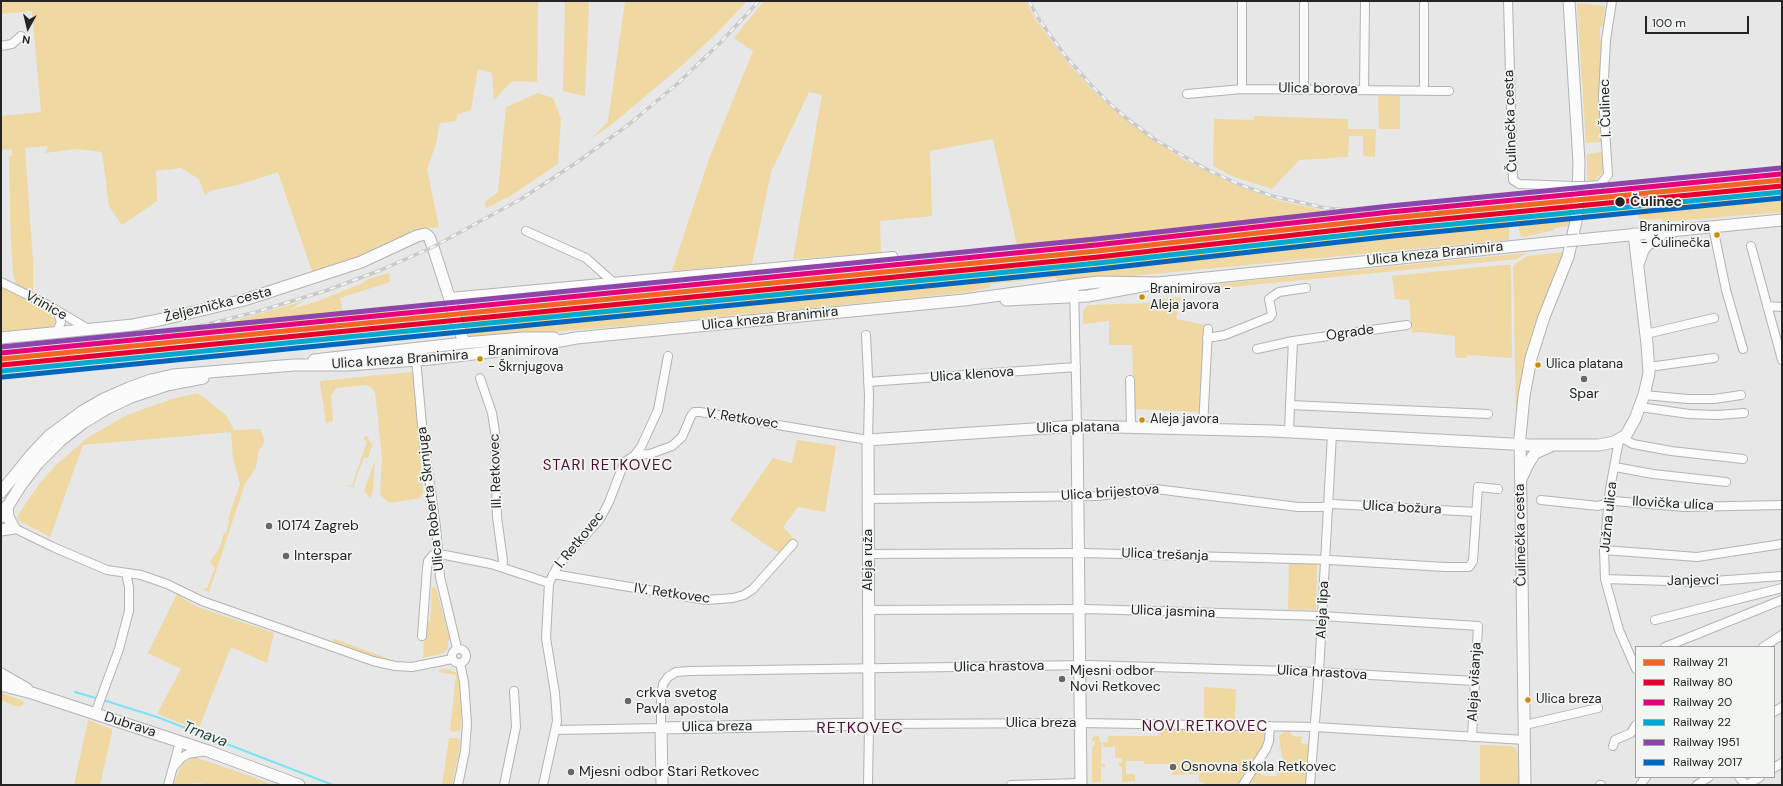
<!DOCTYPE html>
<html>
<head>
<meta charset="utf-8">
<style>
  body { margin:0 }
  #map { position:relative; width:1783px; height:786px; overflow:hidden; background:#e6e7e6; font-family:"DM Sans",sans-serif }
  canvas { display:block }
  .frame { position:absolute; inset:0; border:2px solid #232423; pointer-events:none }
  .legend { position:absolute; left:1635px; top:646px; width:140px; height:132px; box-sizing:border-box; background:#f2f6f2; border:1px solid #9fa29f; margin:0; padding:5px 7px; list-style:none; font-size:12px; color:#232423 }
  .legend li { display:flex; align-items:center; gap:8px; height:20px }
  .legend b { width:20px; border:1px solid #9fa29f }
  .north { position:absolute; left:8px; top:8px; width:40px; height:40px; -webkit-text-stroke:3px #f2f6f2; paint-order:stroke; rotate:188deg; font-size:11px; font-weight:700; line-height:16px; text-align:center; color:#232423 }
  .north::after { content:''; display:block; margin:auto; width:14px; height:18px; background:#232423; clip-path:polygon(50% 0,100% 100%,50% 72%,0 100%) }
  .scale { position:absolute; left:1645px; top:16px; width:104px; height:18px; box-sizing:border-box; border:2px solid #232423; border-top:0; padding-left:5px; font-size:12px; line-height:14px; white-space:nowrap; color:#232423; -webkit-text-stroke:3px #f2f6f2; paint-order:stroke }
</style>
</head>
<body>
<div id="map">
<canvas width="1783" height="786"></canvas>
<div class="frame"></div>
<ul class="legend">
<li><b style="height:5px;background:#f26522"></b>Railway 21</li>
<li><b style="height:5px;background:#e4002b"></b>Railway 80</li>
<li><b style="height:5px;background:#e5007d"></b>Railway 20</li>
<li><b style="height:5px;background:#00a9ce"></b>Railway 22</li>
<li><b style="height:5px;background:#8e44ad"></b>Railway 1951</li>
<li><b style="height:5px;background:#0065bd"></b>Railway 2017</li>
</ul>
<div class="north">N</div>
<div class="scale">100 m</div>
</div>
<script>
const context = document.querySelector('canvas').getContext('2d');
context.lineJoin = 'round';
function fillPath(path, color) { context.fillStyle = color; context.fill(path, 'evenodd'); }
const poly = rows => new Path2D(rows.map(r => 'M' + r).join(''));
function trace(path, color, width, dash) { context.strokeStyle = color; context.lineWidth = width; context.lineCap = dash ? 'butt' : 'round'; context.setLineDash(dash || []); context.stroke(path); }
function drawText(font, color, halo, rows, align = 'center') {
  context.font = font + ' "DM Sans",sans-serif'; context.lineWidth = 3.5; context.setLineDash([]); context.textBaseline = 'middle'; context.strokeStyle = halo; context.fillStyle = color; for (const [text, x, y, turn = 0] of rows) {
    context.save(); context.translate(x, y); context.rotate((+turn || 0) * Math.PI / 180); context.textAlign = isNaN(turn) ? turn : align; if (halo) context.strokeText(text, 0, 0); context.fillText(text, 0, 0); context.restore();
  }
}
const green = poly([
  [1,1,538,1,537,82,512,81,494,100,492,73,478,69,471,110,458,114,456,121,440,123,436,144,427,169,439,227,421,229,380,248,313,274,278,172,238,185,213,190,205,195,199,179,181,168,156,171,157,201,122,225,109,206,102,152,76,149,45,153,48,146,25,148,33,261,33,292,16,284,13,274,10,220,9,156,12,155,12,149,1,150,1,116,41,112,32,11,1,14],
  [565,1,589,1,585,96,563,91],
  [625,1,747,1,716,34,679,68,612,124,590,140,608,122],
  [764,1,1026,1,1035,19,1066,61,1095,93,1131,124,1184,160,1238,186,1276,200,1326,211,1376,216,1019,254,993,139,930,151,932,216,880,221,881,253,793,259,822,95,809,92,771,172,752,264,672,271,709,159,753,51,734,38],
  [1577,3,1605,6,1603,26,1600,27,1600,39,1603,49,1602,142,1586,143],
  [538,93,553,98,561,119,558,164,510,196,486,208,485,202,498,192,506,107],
  [1378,96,1400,96,1400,129,1379,129],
  [1254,116,1348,119,1348,129,1376,129,1375,157,1363,156,1363,136,1349,136,1348,157,1299,160,1272,189,1232,176,1213,166,1214,119,1254,120],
  [1602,152,1604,166,1601,174,1594,180,1587,180,1587,154],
  [1782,192,1782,212,1663,222,1663,219,1639,220,1638,214,1570,221,1569,226,1554,228,1554,230,1524,237,1520,235,1518,224,1509,224,1509,240,1058,283,1056,277,990,284,991,287,968,292,903,299,627,326,472,338,466,334,462,322,1554,214,1648,208,1654,205],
  [1563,252,1527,351,1520,386,1516,415,1513,267,1514,265,1527,256],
  [1526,253,1517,259,1160,294,1159,293,1178,289,1246,281],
  [1502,265,1510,265,1511,270,1512,358,1468,355,1466,358,1457,358,1455,354,1455,336,1420,332,1412,333,1409,300,1395,299,1392,276],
  [389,273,390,282,340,298,343,312,392,305,408,311,397,313,133,341,234,321,304,301,289,310,321,300,363,283,365,280],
  [1,287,49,312,55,321,53,327,1,333],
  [1181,297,1176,319,1205,325,1201,412,1134,409,1132,345,1109,345,1109,321,1083,324,1083,311,1086,306,1089,305,1151,303,1159,299],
  [411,372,414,376,423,493,420,498,390,503,381,496,380,493,382,457,375,392,372,388,366,385,336,388,331,396,333,421,326,423,320,382,321,381],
  [198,393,226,415,234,430,260,429,264,439,263,445,259,450,256,467,245,484,209,592,202,589,207,588,215,568,210,562,220,547,224,533,226,533,229,522,228,519,240,484,233,459,231,432,83,445,50,537,18,520,17,517,28,500,40,483,55,466,87,438,127,415,172,399],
  [365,436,367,436,372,445,368,458,364,457,353,487,357,489,346,485,352,486,367,441,363,440],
  [797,440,836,446,825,512,798,507,783,527,795,540,783,556,730,520,773,458,792,463],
  [375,461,373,490,371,498,364,491],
  [1289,563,1317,563,1316,610,1288,609],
  [432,587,436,588,450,640,448,641,448,648,444,653,423,658,425,621,430,621],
  [177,594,195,606,274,633,267,663,231,647,198,730,157,714,181,669,148,653],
  [332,638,395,661,409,662,382,660,334,643],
  [449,669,459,674,461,697,461,727,460,730,455,732,450,731,456,675,439,672,439,670],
  [1204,687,1236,689,1235,720,1204,720],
  [1,693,24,701,23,705,18,707,1,700],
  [88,720,112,729,112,732,100,785,74,785],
  [1167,727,1266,730,1267,740,1240,785,1204,785,1204,782,1199,782,1199,774,1172,775,1172,764,1144,764,1144,761,1126,761,1126,774,1135,774,1135,781,1122,782,1122,767,1119,766,1119,763,1122,763,1122,758,1115,758,1115,747,1103,747,1103,742,1108,742,1108,736,1158,736,1161,729,1167,729],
  [1285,731,1290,731,1292,736,1303,737,1301,740,1301,743,1309,745,1307,785,1261,785,1260,784,1249,783,1248,785,1244,785,1254,771,1265,776,1277,776,1278,769,1282,769,1283,758,1282,757,1279,736],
  [1094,736,1099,736,1100,742,1102,742,1101,764,1105,764,1105,767,1101,767,1101,782,1092,782,1092,751,1093,745,1095,745,1095,741,1092,741,1092,739],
  [449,738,455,738,460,740,459,752,452,785,442,785],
  [1480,745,1511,746,1516,748,1518,754,1519,785,1480,785],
  [194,757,253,777,272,785,207,785,200,783,173,785,182,764]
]);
const stream = poly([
  [75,692,99,699],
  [103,700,157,717,333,785]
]);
const street = poly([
  [1242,1,1242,89],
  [1508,1,1513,180,1519,184,1573,186],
  [1,46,12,44,21,36],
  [1304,89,1304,1],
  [1364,90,1365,1],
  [1424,90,1424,1],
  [1187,94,1242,89,1449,91],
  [1586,186,1600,185,1608,175,1603,97,1606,40,1612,1],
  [1713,227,1726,290,1743,349],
  [526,231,586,258,613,282],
  [1751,246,1782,360],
  [1,282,46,304,90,330],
  [1074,285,1077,426],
  [450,297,893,256],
  [1767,306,1782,307],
  [53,334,58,329,61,322,57,311],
  [1646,334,1714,318],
  [1207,338,1225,335,1270,317,1272,314,1269,299,1273,296,1279,292,1306,288],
  [415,348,423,436,436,527,440,577,457,648],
  [1257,349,1293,341],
  [1649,367,1714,358],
  [480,378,492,413,495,432,497,517,503,561,502,567],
  [1130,380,1131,427],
  [868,382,1076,367],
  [1644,395,1688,399,1714,399,1741,395],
  [1290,405,1293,341,1407,325],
  [1640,407,1689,414,1718,415,1744,413],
  [1203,428,1208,329],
  [1289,432,1290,405,1488,414],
  [1622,438,1633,444,1671,451,1743,459],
  [1619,440,1610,489,1604,550,1605,579,1619,630,1636,669],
  [635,455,650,454,672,446,682,437,691,416,694,412,700,412,868,440,869,396,866,335],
  [1615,467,1653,474,1726,482],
  [868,499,1097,496,1156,489,1298,507,1322,507,1333,504,1476,512],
  [1541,500,1598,506,1614,501,1684,507,1782,505],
  [14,528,53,547,107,570,141,575,167,584,202,601,373,661,395,666,412,667,452,659],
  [1604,550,1697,557,1782,544],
  [868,554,1085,553,1330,560,1445,567,1469,567,1473,561,1478,487,1498,489],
  [553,574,706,600,733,598,744,595,753,589,793,544],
  [1605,579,1700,582,1782,576],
  [868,610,1086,609,1322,616,1478,626,1472,737],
  [1655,620,1782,588],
  [422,636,427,568,428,561,433,555,445,555,491,564,549,583],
  [1665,647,1782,600],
  [1763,647,1782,635],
  '452 656a7 7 0 1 1 14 0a7 7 0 1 1-14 0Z',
  [1774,712,1782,707],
  [95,714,119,649,129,611,129,587,126,573],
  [1525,725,1598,708],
  [556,730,661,728,661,698,663,684,668,677,676,672,690,671,1087,665,1319,672,1474,681],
  [1613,746,1615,740,1631,733,1636,725],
  [174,766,181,758,188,754,206,751],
  [1774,768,1782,763],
  [1739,777,1746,785],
  [168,785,180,742],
  [458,785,465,751,467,723,464,682,460,663],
  [504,785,516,727,514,691],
  [543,785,557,721,555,693,546,638,549,583,557,567,600,519,609,502,622,468,626,461,635,455,641,447,658,410,668,356],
  [868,785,869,724,1081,723,1315,727,1525,740],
  [1011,785,1081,783],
  [1243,785,1266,749,1269,741,1270,726],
  [1310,785,1319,672,1332,434],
  [1600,785,1601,785],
  [1640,785,1646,777],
  [1697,785,1709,777],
  [1747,785,1760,777]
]);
const secondary = poly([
  [1578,240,1782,220],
  [1639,262,1643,250,1646,246,1664,232],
  [1006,300,1088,296,1158,283,1566,241],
  [1,338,133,325,164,319,244,300,361,262,417,236,425,234,429,237,433,247,464,343],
  [314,360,464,343,523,338,554,338],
  [1077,426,1081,785],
  [1522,477,1528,464,1535,453,1549,447],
  [1,492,32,454,49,436,83,411,104,399,129,388,151,380,173,375,294,365,347,365,431,359,523,348,576,338,964,300,1074,285,1098,282,1158,283],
  [7,506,8,517,14,528],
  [1,517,21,485,38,463,61,440,83,423,106,409,131,397,167,385,203,378],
  [1,530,14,528],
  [1,674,27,689],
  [1,685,32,693,208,751,299,785],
  [662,785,661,728,869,724,868,440,1077,426,1273,431,1530,445,1599,445,1614,442,1626,435,1635,419,1644,395,1649,373,1647,344,1634,234],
  [1525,785,1520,437,1524,396,1531,358,1544,317,1568,257,1576,221,1578,200,1579,162,1569,1]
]);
const rail = poly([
  [1029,1,1038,18,1066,57,1092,86,1109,103,1125,117,1157,141,1206,169,1238,184,1272,196,1325,208,1372,212,1457,211],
  [1,353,150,336,200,326,256,312,325,291,381,270,433,247,521,199,576,163,628,125,676,85,720,43,759,1]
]);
const streetBridge = poly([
  [1573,186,1586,186]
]);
const secondaryBridge = poly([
  [1566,241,1578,240]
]);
const rail1 = poly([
  [1,359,1097,251,1391,218,1782,180]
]);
const rail2 = poly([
  [2,365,1098,257,1392,224,1782,186]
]);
const rail3 = poly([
  [1,353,1096,245,1390,212,1781,174]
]);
const rail4 = poly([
  [2,371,1098,263,1392,230,1782,192]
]);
const rail5 = poly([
  [1,347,1096,239,1390,206,1781,168]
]);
const rail6 = poly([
  [3,377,1099,269,1393,236,1782,198]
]);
const markers = [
  [1620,202,5.5,"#232423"],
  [1717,235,3.5,"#cd8c07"],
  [1142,297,3.5,"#cd8c07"],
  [480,359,3.5,"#cd8c07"],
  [1538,365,3.5,"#cd8c07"],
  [1584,379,4,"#676867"],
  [1142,420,3.5,"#cd8c07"],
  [269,526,4,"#676867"],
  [286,556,4,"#676867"],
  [1062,679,4,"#676867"],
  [1528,700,3.5,"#cd8c07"],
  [628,701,4,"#676867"],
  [1173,767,4,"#676867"],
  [571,772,4,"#676867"]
];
const busNames = [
  ["Branimirova",1710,228,"right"],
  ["- Čulinečka",1710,244,"right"],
  ["Branimirova -",1150,290],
  ["Aleja javora",1150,306],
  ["Branimirova",488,352],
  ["- Škrnjugova",488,368],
  ["Ulica platana",1546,365],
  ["Aleja javora",1150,420],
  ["Ulica breza",1536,700]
];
const streetNames = [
  ["Ulica borova",1318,89,1],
  ["I. Čulinec",1606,108,-92],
  ["Čulinečka cesta",1511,121,-92],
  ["Ulica kneza Branimira",1435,254,-6],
  ["Željeznička cesta",218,305,-14],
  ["Vrinice",46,306,29],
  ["Ulica kneza Branimira",770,319,-6],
  ["Ograde",1350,333,-8],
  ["Ulica kneza Branimira",400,360,-4],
  ["Ulica klenova",972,375,-4],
  ["V. Retkovec",742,419,9],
  ["Ulica platana",1078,428,-1],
  ["III. Retkovec",496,471,-92],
  ["Ulica brijestova",1110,493,-4],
  ["Ulica Roberta Škrnjuga",431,499,-97],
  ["Ilovička ulica",1673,504,3],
  ["Ulica božura",1402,508,3],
  ["Južna ulica",1609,517,-84],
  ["Čulinečka cesta",1521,535,-91],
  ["I. Retkovec",580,540,-51],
  ["Ulica trešanja",1165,555,2],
  ["Aleja ruža",868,560,-90],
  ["Janjevci",1693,581,-1],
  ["IV. Retkovec",672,594,8],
  ["Aleja lipa",1323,610,-87],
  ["Ulica jasmina",1173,612,2],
  ["Ulica hrastova",999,667,-1],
  ["Ulica hrastova",1322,673,3],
  ["Aleja višanja",1475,682,-87],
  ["Ulica breza",1041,723],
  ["Dubrava",130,725,18],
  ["Ulica breza",717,727,-1]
];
const stopNames = [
  ["Čulinec",1630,202]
];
const poiNames = [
  ["Spar",1584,394,"center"],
  ["10174 Zagreb",277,526],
  ["Interspar",294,556],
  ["Mjesni odbor",1070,671],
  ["Novi Retkovec",1070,687],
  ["crkva svetog",636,693],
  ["Pavla apostola",636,709],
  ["Osnovna škola Retkovec",1181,767],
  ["Mjesni odbor Stari Retkovec",579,772]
];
const neighbourhoodNames = [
  ["STARI RETKOVEC",608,466],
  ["NOVI RETKOVEC",1205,727]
];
const waterNames = [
  ["Trnava",205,735,21]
];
const quarterNames = [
  ["RETKOVEC",860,729]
];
fillPath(green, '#efd8a2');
trace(stream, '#7ae4f7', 2);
trace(street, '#b2b3b2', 10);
trace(secondary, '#b2b3b2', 13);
trace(street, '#fbfbfb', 8);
trace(secondary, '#fbfbfb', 11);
trace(rail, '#c9cac9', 3.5);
trace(rail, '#f2f6f2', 2, [6]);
trace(streetBridge, '#b2b3b2', 10, []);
trace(secondaryBridge, '#b2b3b2', 13, []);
trace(streetBridge, '#fbfbfb', 8);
trace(secondaryBridge, '#fbfbfb', 11);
trace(rail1, '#f26522', 5);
trace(rail2, '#e4002b', 5);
trace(rail3, '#e5007d', 5);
trace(rail4, '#00a9ce', 5);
trace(rail5, '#8e44ad', 5);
trace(rail6, '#0065bd', 5);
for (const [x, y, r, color] of markers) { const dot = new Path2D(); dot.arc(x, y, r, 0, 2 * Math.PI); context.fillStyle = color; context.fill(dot); trace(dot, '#f2f6f2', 1.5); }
drawText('13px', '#232423', '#f2f6f2', busNames, 'left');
drawText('14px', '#232423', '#f2f6f2', streetNames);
drawText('bold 14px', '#232423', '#f2f6f2', stopNames, 'left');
drawText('14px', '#232423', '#f2f6f2', poiNames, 'left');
context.letterSpacing = '1px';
drawText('15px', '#4f1135', '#f2f6f2', neighbourhoodNames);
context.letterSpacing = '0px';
drawText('italic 15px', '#243c41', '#f2f6f2', waterNames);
context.letterSpacing = '1px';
drawText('16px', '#4f1135', '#f2f6f2', quarterNames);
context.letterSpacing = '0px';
</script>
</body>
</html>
